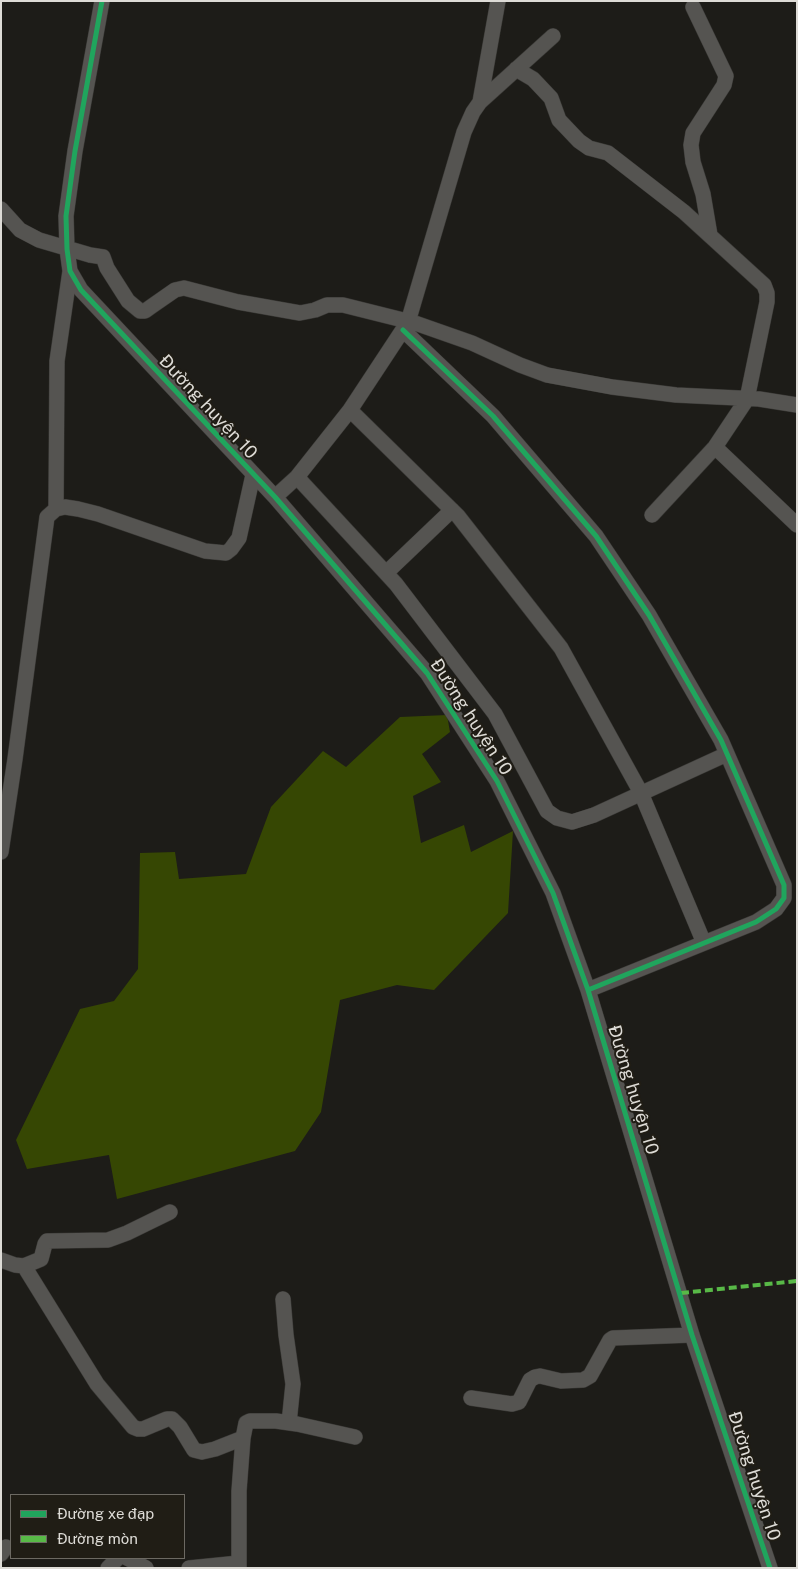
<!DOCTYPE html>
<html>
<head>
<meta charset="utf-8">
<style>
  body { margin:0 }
  #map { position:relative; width:798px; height:1569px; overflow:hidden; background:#1d1c18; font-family:"Public Sans",sans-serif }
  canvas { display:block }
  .frame { position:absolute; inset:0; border:2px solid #dddbd6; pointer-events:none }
  .legend { position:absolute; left:10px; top:1494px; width:175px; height:65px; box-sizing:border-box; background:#201d15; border:1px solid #6c6962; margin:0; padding:6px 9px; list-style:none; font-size:15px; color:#dddbd6 }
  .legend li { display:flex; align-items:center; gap:10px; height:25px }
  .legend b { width:25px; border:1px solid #6c6962 }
</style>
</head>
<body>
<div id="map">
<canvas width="798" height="1569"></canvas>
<div class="frame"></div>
<ul class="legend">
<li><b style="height:6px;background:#20a55d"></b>Đường xe đạp</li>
<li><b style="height:6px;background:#58b947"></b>Đường mòn</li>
</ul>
</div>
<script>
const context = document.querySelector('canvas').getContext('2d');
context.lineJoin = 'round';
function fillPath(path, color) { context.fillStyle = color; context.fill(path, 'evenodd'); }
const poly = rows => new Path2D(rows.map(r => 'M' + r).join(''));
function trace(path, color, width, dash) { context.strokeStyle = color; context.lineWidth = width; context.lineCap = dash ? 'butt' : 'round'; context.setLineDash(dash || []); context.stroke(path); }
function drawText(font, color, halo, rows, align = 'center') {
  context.font = font + ' "Public Sans",sans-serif'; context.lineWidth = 4; context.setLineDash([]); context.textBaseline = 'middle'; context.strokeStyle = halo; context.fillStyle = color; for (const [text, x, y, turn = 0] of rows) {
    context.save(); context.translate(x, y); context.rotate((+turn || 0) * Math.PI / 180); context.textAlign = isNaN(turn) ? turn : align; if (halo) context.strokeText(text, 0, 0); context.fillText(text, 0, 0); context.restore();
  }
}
const forest = poly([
  [447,715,450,732,422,754,441,782,413,796,421,843,464,825,471,852,513,831,508,913,434,990,397,985,340,1000,321,1112,295,1151,117,1199,109,1155,27,1169,16,1140,80,1009,114,1001,138,969,140,853,175,852,179,879,246,874,271,807,323,751,346,767,400,717]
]);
const minor = poly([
  [102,1,75,151,66,216,67,249,70,271,81,290,275,497,427,673,497,781,553,893,588,990,692,1335,770,1568],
  [693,7,726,76,724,85,693,133,691,145,693,162,703,194,710,235],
  [516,69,533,79,551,98,559,120,579,141,589,148,608,153,684,212,764,285,767,293,767,302,747,399,715,447,652,515],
  [480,102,498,1],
  [1,209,20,230,39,240,90,255,103,257,107,268,128,301,140,311,145,311,152,306,175,290,184,288,238,302,300,313,315,310,327,305,343,305,415,323,472,343,520,365,547,375,612,387,676,395,759,399,797,405],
  [403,330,493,416,596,536,649,615,721,740,784,885,784,898,776,909,756,922,588,990],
  [350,410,458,516,561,648,641,793,704,943],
  [715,447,797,525],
  [297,477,396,584,495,714,547,811,557,818,572,822,594,815,727,754],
  [275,497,297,477,350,410,408,322,464,132,473,112,480,102,553,36],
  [56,509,57,361,70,271],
  [386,573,452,510],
  [1,852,15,759,47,517,56,509,65,507,78,509,98,514,205,551,226,553,231,549,239,538,253,475],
  [1,1260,15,1265,24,1266,97,1384,133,1427,138,1429,143,1429,167,1419,172,1419,180,1427,194,1450,202,1452,215,1449,243,1438,246,1423,250,1421,276,1421,297,1424,355,1437],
  [24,1266,41,1259,45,1244,47,1241,108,1240,127,1233,170,1212],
  [283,1299,286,1335,293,1384,289,1423],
  [471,1398,512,1404,519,1402,530,1380,535,1377,540,1376,561,1381,583,1380,590,1376,610,1340,613,1338,692,1335],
  [1,1554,6,1547],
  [127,1558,146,1568],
  [108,1568,118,1558],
  [189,1568,239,1563],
  [239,1568,239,1491,243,1438]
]);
const quiet = poly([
  [681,1293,797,1281]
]);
const cycleway = poly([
  [102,1,75,151,66,216,67,249,70,271,81,290,275,497,427,673,497,781,553,893,588,990,692,1335,770,1568],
  [403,330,493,416,596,536,649,615,721,740,784,885,784,898,776,909,756,922,588,990]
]);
const streetNames = [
  ["Đường huyện 10",208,407,47],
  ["Đường huyện 10",471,717,57],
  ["Đường huyện 10",633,1090,73],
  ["Đường huyện 10",754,1476,72]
];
fillPath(forest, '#364703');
trace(minor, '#3a3936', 16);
trace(minor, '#555451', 15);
trace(quiet, '#58b947', 4, [8, 4]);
trace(cycleway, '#20a55d', 5);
drawText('18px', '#dddbd6', '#201d15', streetNames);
</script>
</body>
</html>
